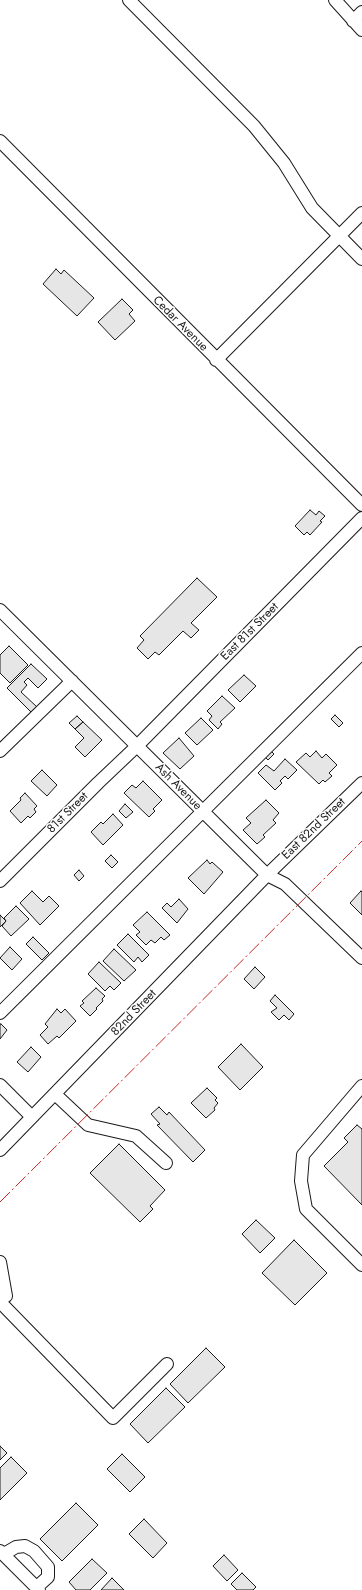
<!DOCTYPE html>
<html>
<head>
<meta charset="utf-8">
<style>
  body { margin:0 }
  canvas { display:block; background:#fff }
</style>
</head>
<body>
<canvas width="362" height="1590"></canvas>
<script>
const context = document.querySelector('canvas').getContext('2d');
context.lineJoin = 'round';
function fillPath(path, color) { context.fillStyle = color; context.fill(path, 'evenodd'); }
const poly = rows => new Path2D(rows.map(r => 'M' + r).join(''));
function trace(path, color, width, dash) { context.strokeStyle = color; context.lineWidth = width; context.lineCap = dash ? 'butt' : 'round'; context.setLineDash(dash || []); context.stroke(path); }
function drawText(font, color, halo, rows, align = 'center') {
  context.font = font + ' Jost,sans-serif'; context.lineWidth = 3; context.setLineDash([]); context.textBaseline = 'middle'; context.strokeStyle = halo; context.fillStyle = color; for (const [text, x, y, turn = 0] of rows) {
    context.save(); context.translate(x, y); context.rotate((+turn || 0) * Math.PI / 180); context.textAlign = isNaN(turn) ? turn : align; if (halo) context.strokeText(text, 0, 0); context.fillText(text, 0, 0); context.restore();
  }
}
const building = poly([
  [56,269,61,274,64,270,94,298,77,316,43,284,56,269],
  [122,299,133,310,129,314,135,321,115,340,98,322,122,299],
  [310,510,316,515,319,511,325,516,320,521,322,522,310,535,307,532,304,535,295,526,310,510],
  [197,578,217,597,191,623,199,630,191,638,183,631,159,655,155,652,148,659,137,648,144,640,140,636,197,578],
  [9,646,28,665,10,683,0,673,0,655,9,646],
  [31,664,47,679,38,688,28,678,24,682,27,685,21,692,37,707,32,713,7,688,31,664],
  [244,675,256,686,240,702,228,690,244,675],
  [222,696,235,708,220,722,222,724,218,729,209,720,212,716,207,711,222,696],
  [335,715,343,723,339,727,331,719,335,715],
  [77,716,83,722,75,729,69,723,77,716],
  [201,718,213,730,197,745,185,733,201,718],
  [83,722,102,740,85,757,75,747,84,738,75,729,83,722],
  [179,738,194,756,180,769,163,753,179,738],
  [269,749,274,754,268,760,263,755,269,749],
  [316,751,322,758,326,754,337,765,329,773,332,776,325,782,323,780,319,784,296,762,306,753,310,757,316,751],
  [285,759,297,770,288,779,285,776,280,781,282,783,275,790,258,773,266,765,274,771,285,759],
  [42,770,57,785,47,796,31,781,42,770],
  [143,781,162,800,153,809,155,811,149,817,124,793,132,785,136,788,143,781],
  [25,793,37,806,34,809,36,812,30,818,28,816,21,823,10,811,21,800,20,798,25,793],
  [266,800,279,813,273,820,276,823,263,835,265,837,257,844,243,830,251,823,246,818,266,800],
  [125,804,133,812,126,818,119,811,125,804],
  [113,814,123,825,103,845,91,832,101,822,103,824,113,814],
  [111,855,118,862,112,868,105,861,111,855],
  [207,860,210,864,212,862,223,872,204,894,188,878,207,860],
  [79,870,84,876,79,881,74,875,79,870],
  [32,891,43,902,49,896,59,906,40,925,20,903,32,891],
  [361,891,362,892,362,915,350,903,361,891],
  [179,899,188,909,177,923,162,908,167,903,171,907,179,899],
  [16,906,29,919,11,936,2,926,6,921,4,918,16,906],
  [147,912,170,935,164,940,161,937,155,943,151,940,146,945,136,935,140,932,133,925,147,912],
  [0,915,6,921,0,927,0,915],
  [128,934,149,955,142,962,138,957,134,962,117,945,128,934],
  [33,937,49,953,42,960,26,944,33,937],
  [10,947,22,959,12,970,0,958,10,947],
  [114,949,136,970,124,981,103,961,114,949],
  [99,962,121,983,114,990,110,986,105,991,88,974,99,962],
  [255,967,265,977,254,989,244,979,255,967],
  [96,988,105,996,102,999,103,1001,96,1008,97,1009,90,1016,80,1006,84,1003,82,1001,96,988],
  [275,995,294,1014,289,1020,284,1015,279,1020,271,1012,277,1008,270,1001,275,995],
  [57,1009,61,1013,65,1009,76,1021,59,1038,57,1036,48,1044,40,1035,48,1027,45,1024,57,1009],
  [1,1024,7,1030,0,1039,0,1024,1,1024],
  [241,1044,263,1067,240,1090,218,1067,241,1044],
  [31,1047,41,1057,28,1072,17,1062,31,1047],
  [207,1088,217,1098,215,1100,218,1103,214,1108,215,1110,206,1118,191,1103,207,1088],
  [159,1107,167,1115,169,1112,205,1150,193,1162,157,1125,160,1124,151,1114,159,1107],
  [357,1125,362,1129,362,1205,324,1166,348,1142,344,1138,357,1125],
  [119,1144,165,1190,150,1206,153,1209,140,1222,90,1173,119,1144],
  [256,1220,275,1238,260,1253,242,1234,256,1220],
  [294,1240,327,1273,295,1305,262,1273,294,1240],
  [206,1348,225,1367,188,1403,170,1384,206,1348],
  [166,1388,185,1407,148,1443,130,1424,166,1388],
  [0,1446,7,1453,0,1460,0,1446],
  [122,1454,145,1477,130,1492,107,1469,122,1454],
  [11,1457,27,1473,0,1500,0,1468,11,1457],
  [76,1503,98,1525,62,1561,40,1539,76,1503],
  [144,1519,167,1543,153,1558,129,1534,144,1519],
  [224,1555,238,1570,227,1581,213,1566,224,1555],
  [92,1559,107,1573,90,1590,76,1590,69,1582,92,1559],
  [242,1573,256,1587,253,1590,237,1590,231,1584,242,1573],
  [112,1578,124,1590,101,1590,112,1578]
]);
const minor = poly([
  [129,0,254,126,284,163,312,208,362,259],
  [335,0,362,30],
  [353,21,362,12],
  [0,141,362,505],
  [216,360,362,213],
  [0,610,267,875,285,884,362,958],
  [0,751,72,681],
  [0,881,98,783,137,746,362,518],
  [0,1013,362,653],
  [0,1085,32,1117],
  [362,1086,303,1155,301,1181,306,1209,362,1265],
  [55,1094,88,1125,136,1136,166,1163],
  [0,1150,267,875,362,783],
  [0,1262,6,1296,0,1301],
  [0,1302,113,1418,167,1364],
  [0,1551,39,1590],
  [4,1554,16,1547,25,1546,34,1551,48,1567,48,1577,37,1587]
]);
const power = poly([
  [0,1202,362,841]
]);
const streetNames = [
  ["Cedar Avenue",180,324,45],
  ["East 81st Street",250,632,-45],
  ["Ash Avenue",178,787,45],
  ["81st Street",68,813,-45],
  ["East 82nd Street",314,829,-44],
  ["82nd Street",134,1013,-46]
];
fillPath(building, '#e6e6e6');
trace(building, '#1a1a1a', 1);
trace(minor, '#1a1a1a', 14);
trace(minor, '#fff', 12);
trace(power, '#c62828', 1, [14, 3, 2, 3]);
drawText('12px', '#1a1a1a', '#fff', streetNames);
</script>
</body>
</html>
